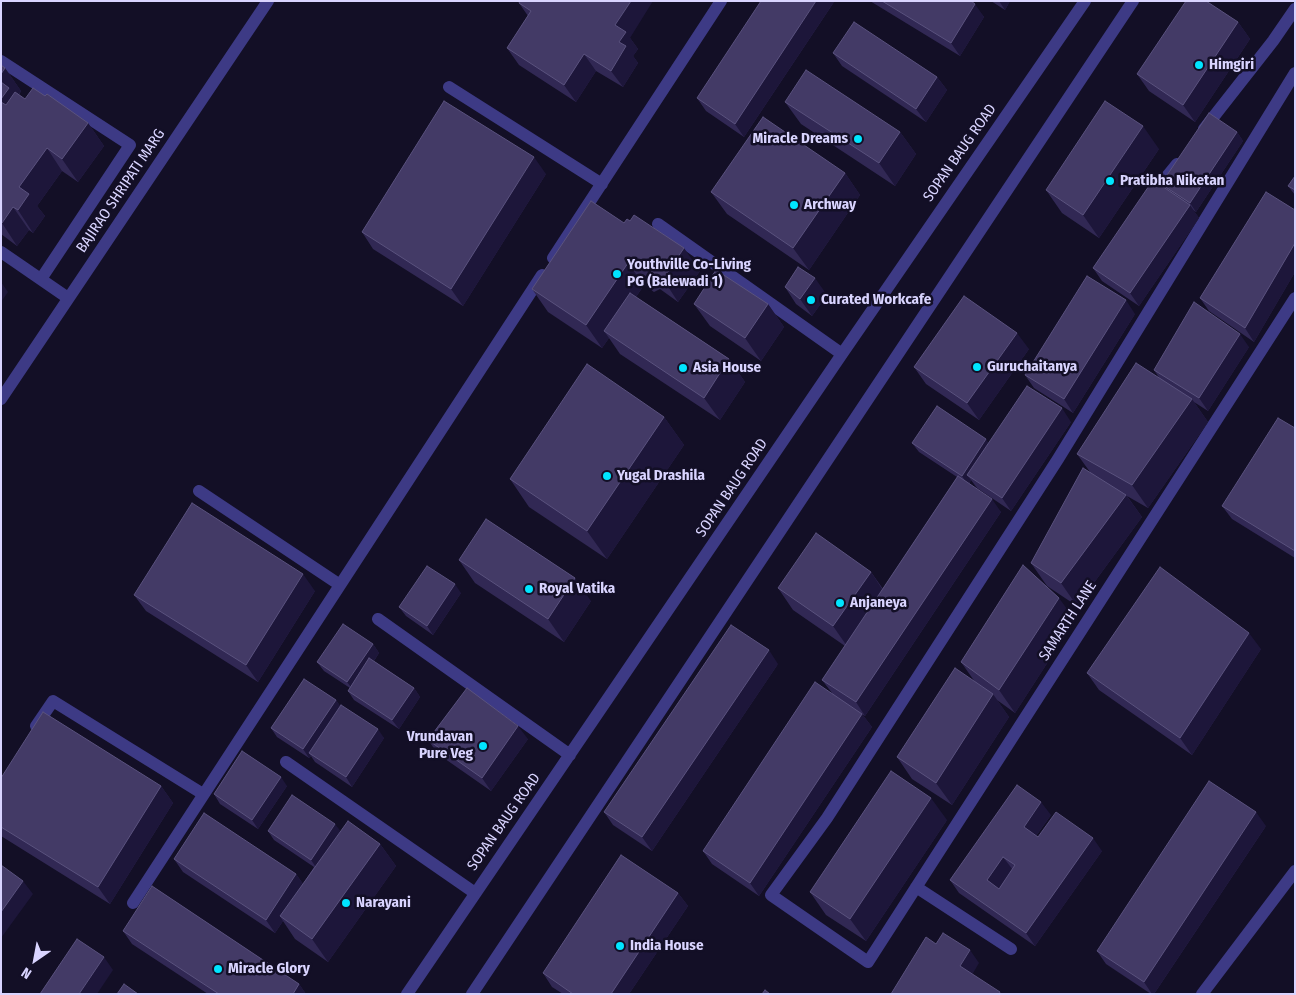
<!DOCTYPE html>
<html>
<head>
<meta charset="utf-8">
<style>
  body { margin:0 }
  #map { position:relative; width:1296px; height:995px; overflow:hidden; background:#130f26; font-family:"Fira Sans Condensed",sans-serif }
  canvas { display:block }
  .frame { position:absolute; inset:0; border:2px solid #d9d4ff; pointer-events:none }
  .north { position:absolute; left:10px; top:935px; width:50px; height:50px; -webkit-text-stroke:4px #130f26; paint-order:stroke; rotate:213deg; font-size:14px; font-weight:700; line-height:20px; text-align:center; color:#d9d4ff }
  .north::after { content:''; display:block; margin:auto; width:18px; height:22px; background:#d9d4ff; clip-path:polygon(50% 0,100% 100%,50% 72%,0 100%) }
</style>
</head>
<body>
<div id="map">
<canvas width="1296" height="995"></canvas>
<div class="frame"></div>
<div class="north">N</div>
</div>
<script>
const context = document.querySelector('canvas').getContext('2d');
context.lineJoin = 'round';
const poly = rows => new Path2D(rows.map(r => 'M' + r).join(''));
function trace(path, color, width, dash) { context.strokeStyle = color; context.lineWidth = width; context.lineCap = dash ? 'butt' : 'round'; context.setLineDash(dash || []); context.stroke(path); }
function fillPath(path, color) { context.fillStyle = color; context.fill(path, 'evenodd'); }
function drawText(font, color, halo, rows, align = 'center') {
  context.font = font + ' "Fira Sans Condensed",sans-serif'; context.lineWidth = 5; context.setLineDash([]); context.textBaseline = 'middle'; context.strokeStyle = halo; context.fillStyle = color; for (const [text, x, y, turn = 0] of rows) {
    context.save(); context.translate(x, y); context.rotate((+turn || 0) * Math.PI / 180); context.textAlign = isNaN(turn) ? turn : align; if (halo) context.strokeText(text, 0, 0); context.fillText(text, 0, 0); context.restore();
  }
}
const minor = poly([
  [1,61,130,145,41,279],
  [1295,73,1058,459,827,818,771,895,868,962,1295,298],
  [449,87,602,184],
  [1204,129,1273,41,1295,9],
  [1150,197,1177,164],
  [658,224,842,354],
  [1,252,68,298],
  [553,258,721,1],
  [1,399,268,1],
  [199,491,340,585],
  [378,619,570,755],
  [36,726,53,701,203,794],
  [286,762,475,893],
  [916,887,1011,949],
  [133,903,542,275],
  [407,994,842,354,1085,1],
  [472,994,1133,1],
  [1202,994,1295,871]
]);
const wall = poly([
  [870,1,971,1,984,17,960,56],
  [991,1,1010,1,1005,10],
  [834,2,744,137,706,111,697,98],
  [519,3,630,38,638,49,633,56,638,63,623,87,596,71,576,102,519,65,507,48,528,16],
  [1238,22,1250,39,1195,122,1149,91,1137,74],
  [833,53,937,77,947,90,926,122,842,66],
  [1,65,5,68,21,91,19,95,25,99,45,96,88,123,104,146,78,182,62,171,37,206,45,216,33,233,29,230,17,246,1,234],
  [785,102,900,132,916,154,895,186,801,124],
  [1237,132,1243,141,1196,212,1193,210,1199,218,1139,306,1102,281,1093,268,1163,186,1161,184],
  [1159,149,1099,238,1062,213,1046,190],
  [845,173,860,195,809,270,727,214,711,192],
  [546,174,463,306,373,249,362,232],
  [1295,176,1295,195,1288,186],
  [1295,210,1295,272,1254,342,1209,311,1200,298],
  [624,223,700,271,678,302,660,289,654,292,644,285,636,297,729,359,745,382,720,420,620,354,609,338,602,348,548,312,532,289],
  [785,287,827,295,812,316,796,304],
  [694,304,768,304,784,327,761,361,710,326],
  [1135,314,1073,413,1034,388,1025,375],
  [1249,347,1208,411,1194,402,1208,422,1148,508,1127,496,1142,517,1077,606,1047,586,1031,563,1090,472,1077,454,1160,379,1154,370],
  [1029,349,979,420,926,384,914,367],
  [664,417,684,445,607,559,529,507,510,479],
  [1071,422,1011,511,977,488,971,480,969,484,1001,512,865,716,862,714,872,727,759,896,712,864,703,851,832,693,822,680,845,646,793,610,778,588,871,572,883,589,957,477,919,452,912,443,989,443],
  [1295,428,1295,558,1232,519,1222,506],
  [459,560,591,601,564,642,475,583],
  [315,591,258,682,146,611,134,595],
  [461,593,433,635,406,616,399,607],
  [1075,620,1015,713,997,700,1009,717,952,805,912,779,897,757,975,682,961,662],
  [373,644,379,653,374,661,414,688,420,697,399,729,354,700,348,691,350,688,324,671,317,662],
  [1261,649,1192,755,1099,690,1087,673],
  [778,664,652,851,613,825,604,812],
  [336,700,340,706,384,738,352,787,315,762,311,756,309,758,277,737,271,728],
  [528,739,491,791,438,754,428,740],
  [1,778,161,786,173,803,110,904,1,836],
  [287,786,258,829,220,804,214,794],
  [1051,815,1036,836,1038,837,1102,851,1035,946,959,893,950,880],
  [947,820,866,941,826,915,810,892],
  [1266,826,1154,994,1151,994,1106,964,1097,951],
  [268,831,340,831,380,844,396,866,328,962,295,939,283,921,275,933,183,872,174,859,296,874,303,884,314,867,274,840],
  [678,893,688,906,629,994,563,994,552,987,543,973],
  [123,931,299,984,306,994,208,994,132,944]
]);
const shadedWall = poly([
  [631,1,653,1,630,38,638,49,633,56,638,63,623,87,611,71,619,42,615,25],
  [816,1,833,1,834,2,744,137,735,124],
  [999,1,1010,1,1005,10],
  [975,4,984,17,960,56,951,43],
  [1238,22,1250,39,1195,122,1183,105],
  [584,54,596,71,576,102,564,85],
  [5,68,21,91,16,98,16,124,1,103,1,74],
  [937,77,947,90,926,122,916,109],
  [88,123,104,146,78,182,62,159],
  [1143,126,1159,149,1099,238,1083,215],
  [900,132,916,154,895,186,879,163],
  [1237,132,1243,141,1196,212,1190,203],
  [47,148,62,171,37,206,45,216,33,233,18,210,19,187],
  [534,157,546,174,463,306,451,289],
  [845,173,860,195,809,270,793,248],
  [1190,205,1199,218,1139,306,1130,293],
  [13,207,29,230,17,246,2,223],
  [1295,243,1295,272,1254,342,1245,328],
  [684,248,700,271,678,302,663,279],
  [628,263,644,285,610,335,604,331,609,338,602,348,586,325],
  [815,278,827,295,812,316,800,299],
  [1,282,8,292,1,302],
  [1126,300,1135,314,1073,413,1064,399],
  [768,304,784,327,761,361,745,338],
  [1017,333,1029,349,979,420,967,403],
  [1240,334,1249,347,1208,411,1199,398],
  [729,359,745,382,720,420,704,398],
  [1192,399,1208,422,1148,508,1132,485],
  [1062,408,1071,422,1011,511,1002,498],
  [664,417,684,445,607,559,587,531],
  [986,439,992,448,967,475,971,480,968,485,962,476],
  [1126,495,1142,517,1077,606,1061,583],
  [992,499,1001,512,865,716,856,702],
  [871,572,886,595,849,649,833,626],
  [303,574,315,591,258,682,246,665],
  [575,578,591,601,564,642,548,619],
  [455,584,461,593,433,635,427,626],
  [1059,598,1075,620,1015,713,999,690],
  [1249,633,1261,649,1192,755,1180,738],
  [373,644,379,653,354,691,347,682],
  [769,650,778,664,652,851,642,837],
  [414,688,420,697,399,729,392,720],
  [993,694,1009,717,952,805,936,783],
  [336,700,342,709,309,753,311,756,309,758,303,749],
  [862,714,872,727,759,896,750,883],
  [518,726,528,739,491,791,482,778],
  [378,729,384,738,352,787,346,777],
  [281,777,287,786,258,829,252,820],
  [161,786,173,803,110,904,98,887],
  [931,798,947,820,866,941,850,919],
  [1041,802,1051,815,1033,840,1024,827],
  [1256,812,1266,826,1154,994,1152,994,1144,982],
  [335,824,342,833,317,869,311,860],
  [1093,838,1102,851,1035,946,1026,933],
  [380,844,396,866,328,962,312,939],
  [1003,857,1013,870,996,893,987,880],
  [296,874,305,887,280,916,283,921,275,933,266,920],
  [23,881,33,894,1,938,1,912],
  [678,893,688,906,629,994,611,994],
  [970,950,979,963,969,980,960,966],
  [104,957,113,970,97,994,79,994],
  [299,984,306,994,293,994]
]);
const building = poly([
  [520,1,631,1,615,25,626,32,619,42,626,46,611,71,584,54,564,85,507,48,531,11,519,3,520,1],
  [761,1,816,1,735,124,697,98,761,1],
  [882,1,971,1,975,4,951,43,882,1],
  [1186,1,1206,1,1238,22,1183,105,1137,74,1186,1],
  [854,22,937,77,916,109,833,53,854,22],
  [1,65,5,68,1,74,1,65],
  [806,70,900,132,879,163,785,102,806,70],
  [1,82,9,88,1,99,1,82],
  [33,88,45,96,47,94,88,123,62,159,47,148,19,187,29,194,18,210,13,207,2,223,1,102,6,105,15,92,25,99,33,88],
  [444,101,534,157,451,289,362,232,444,101],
  [1105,101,1143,126,1083,215,1046,190,1105,101],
  [1209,113,1237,132,1190,203,1161,184,1209,113],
  [763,117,845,173,793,248,711,192,763,117],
  [1295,176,1295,190,1288,186,1295,176],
  [1153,180,1190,205,1130,293,1093,268,1153,180],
  [1266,192,1295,210,1295,243,1245,328,1200,298,1266,192],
  [591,201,624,223,627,219,630,221,634,215,684,248,663,279,644,267,638,269,628,263,586,325,532,289,591,201],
  [798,267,815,278,800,299,785,287,798,267],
  [716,270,768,304,745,338,694,304,716,270],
  [1087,276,1126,300,1064,399,1025,375,1087,276],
  [630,293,729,359,704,398,604,331,630,293],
  [964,296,1017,333,967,403,914,367,964,296],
  [1194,302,1240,334,1199,398,1154,370,1194,302],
  [1136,363,1192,399,1132,485,1077,454,1136,363],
  [587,364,664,417,587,531,510,479,587,364],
  [1027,386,1062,408,1002,498,967,475,1027,386],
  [937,406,986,439,962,476,912,443,937,406],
  [1278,418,1295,428,1295,551,1222,506,1278,418],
  [1083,468,1126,495,1061,583,1031,563,1083,468],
  [958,476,992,499,856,702,822,680,958,476],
  [192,503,303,574,246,665,134,595,192,503],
  [486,519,575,578,548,619,459,560,486,519],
  [816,533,871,572,833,626,778,588,816,533],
  [1023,565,1059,598,999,690,961,662,1023,565],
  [427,566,455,584,427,626,399,607,427,566],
  [1160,567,1249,633,1180,738,1087,673,1160,567],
  [343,624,373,644,347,682,317,662,343,624],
  [731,625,769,650,642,837,604,812,731,625],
  [369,658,414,688,392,720,348,691,369,658],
  [955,668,993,694,936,783,897,757,955,668],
  [304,679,336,700,303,749,271,728,304,679],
  [815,682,862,714,750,883,703,851,815,682],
  [467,688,518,726,482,778,428,740,467,688],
  [341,705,378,729,346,777,309,753,341,705],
  [43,712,161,786,98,887,1,827,1,778,43,712],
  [242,751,281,777,252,820,214,794,242,751],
  [891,771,931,798,850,919,810,892,891,771],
  [1209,781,1256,812,1144,982,1097,951,1209,781],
  [1017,785,1041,802,1024,827,1038,837,1056,812,1093,838,1026,933,950,880,1017,785],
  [1003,857,1015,865,999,889,987,880,1003,857],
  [292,795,335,824,311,860,268,831,292,795],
  [204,813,296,874,266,920,174,859,204,813],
  [348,821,380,844,312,939,280,916,348,821],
  [621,855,678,893,611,994,573,994,543,973,621,855],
  [1,865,23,881,1,912,1,865],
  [152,886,299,984,293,994,219,994,123,931,152,886],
  [943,933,970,950,960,966,1000,992,999,994,891,994,926,937,936,944,943,933],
  [77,939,104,957,79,994,40,994,77,939],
  [124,984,138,994,117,994,124,984],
  [765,990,770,994,762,994,765,990]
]);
const markers = [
  [1199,65,5,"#00e5ff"],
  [858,139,5,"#00e5ff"],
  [1110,181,5,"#00e5ff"],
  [794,205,5,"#00e5ff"],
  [617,274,5,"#00e5ff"],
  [811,300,5,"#00e5ff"],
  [977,367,5,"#00e5ff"],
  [683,368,5,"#00e5ff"],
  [607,476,5,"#00e5ff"],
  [529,589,5,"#00e5ff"],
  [840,603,5,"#00e5ff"],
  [483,746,5,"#00e5ff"],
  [346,903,5,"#00e5ff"],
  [620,946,5,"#00e5ff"],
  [218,969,5,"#00e5ff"]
];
const poiNames = [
  ["Himgiri",1209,65],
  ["Miracle Dreams",848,139,"right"],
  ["Pratibha Niketan",1120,181],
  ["Archway",804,205],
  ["Youthville Co-Living",627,265],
  ["PG (Balewadi 1)",627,282],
  ["Curated Workcafe",821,300],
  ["Guruchaitanya",987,367],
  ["Asia House",693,368],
  ["Yugal Drashila",617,476],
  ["Royal Vatika",539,589],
  ["Anjaneya",850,603],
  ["Vrundavan",473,737,"right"],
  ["Pure Veg",473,754,"right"],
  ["Narayani",356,903],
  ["India House",630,946],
  ["Miracle Glory",228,969]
];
const streetNames = [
  ["SOPAN BAUG ROAD",960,153,-55],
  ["BAJIRAO SHRIPATI MARG",121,191,-56],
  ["SOPAN BAUG ROAD",732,488,-56],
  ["SAMARTH LANE",1068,621,-57],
  ["SOPAN BAUG ROAD",504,822,-55]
];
trace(minor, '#3d3a85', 12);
fillPath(wall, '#312854');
fillPath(shadedWall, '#1d163a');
fillPath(building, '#433a66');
trace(building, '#5a527e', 1);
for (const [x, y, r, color] of markers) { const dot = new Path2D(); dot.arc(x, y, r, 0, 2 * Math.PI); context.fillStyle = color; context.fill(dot); trace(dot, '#130f26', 2); }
drawText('bold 15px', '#d9d4ff', '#130f26', poiNames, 'left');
drawText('15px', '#d9d4ff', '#130f26', streetNames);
</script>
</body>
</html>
